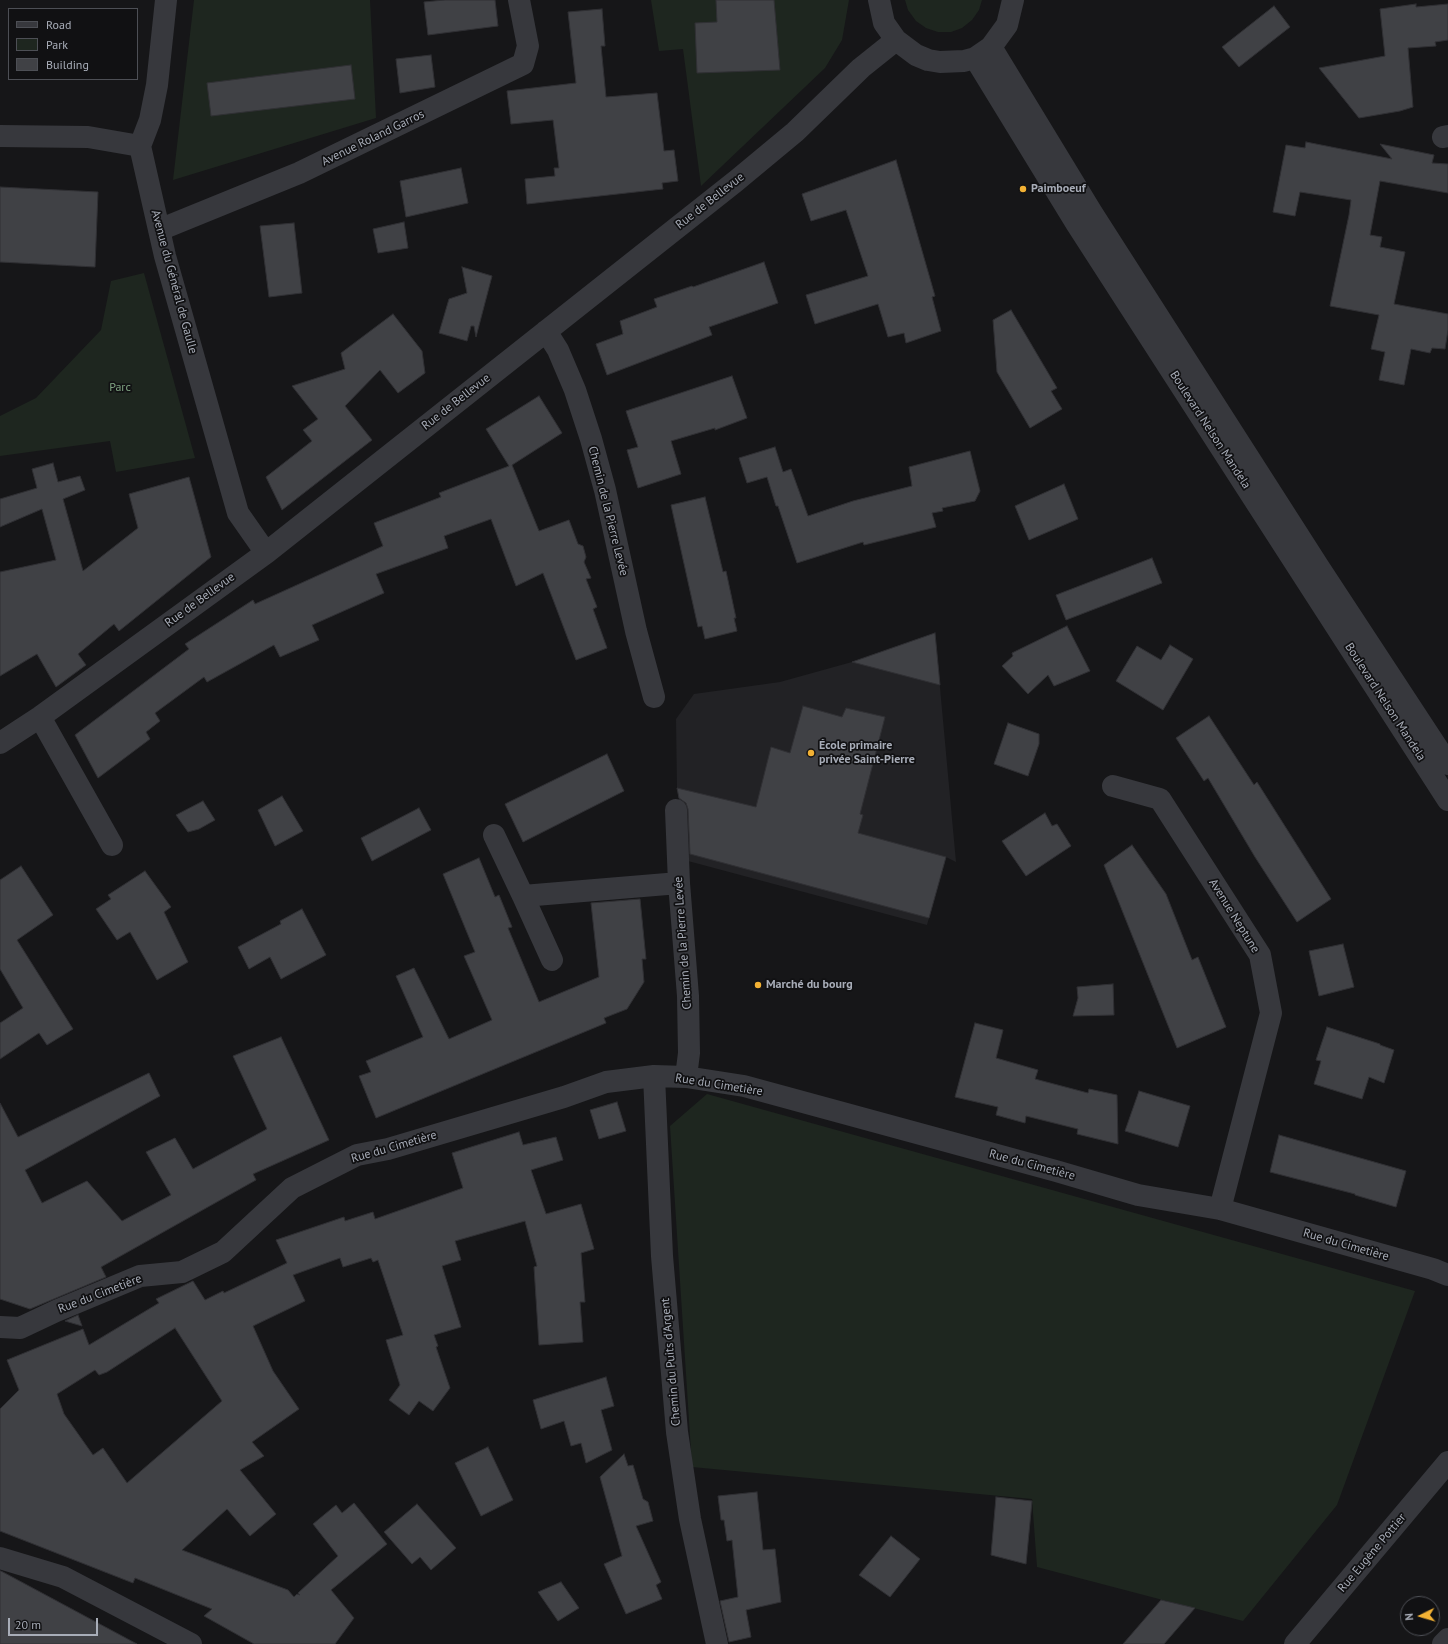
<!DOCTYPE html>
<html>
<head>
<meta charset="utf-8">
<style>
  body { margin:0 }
  #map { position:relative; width:1448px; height:1644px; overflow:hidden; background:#161618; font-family:"PT Sans",sans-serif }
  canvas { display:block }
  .legend { position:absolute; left:8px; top:8px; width:130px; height:72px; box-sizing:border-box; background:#111113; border:1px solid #4d4f55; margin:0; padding:5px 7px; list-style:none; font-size:12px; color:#a8adb8 }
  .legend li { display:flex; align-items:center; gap:8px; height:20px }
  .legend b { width:20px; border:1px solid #4d4f55 }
  .north { position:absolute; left:1400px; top:1596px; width:40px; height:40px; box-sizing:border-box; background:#111113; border:1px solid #4d4f55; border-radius:50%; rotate:265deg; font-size:11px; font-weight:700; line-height:16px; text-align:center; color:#a8adb8 }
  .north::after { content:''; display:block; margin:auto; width:14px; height:18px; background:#f2b134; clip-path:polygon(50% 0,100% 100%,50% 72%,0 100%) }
  .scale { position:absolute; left:8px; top:1618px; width:90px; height:18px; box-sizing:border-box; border:2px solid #a8adb8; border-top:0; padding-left:5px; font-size:12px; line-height:14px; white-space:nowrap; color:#a8adb8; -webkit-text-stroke:3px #111113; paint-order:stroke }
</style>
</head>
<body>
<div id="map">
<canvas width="1448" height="1644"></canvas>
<ul class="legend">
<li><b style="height:5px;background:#37383d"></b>Road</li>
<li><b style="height:11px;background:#1e261f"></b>Park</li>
<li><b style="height:11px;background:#404145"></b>Building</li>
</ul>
<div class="north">N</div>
<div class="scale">20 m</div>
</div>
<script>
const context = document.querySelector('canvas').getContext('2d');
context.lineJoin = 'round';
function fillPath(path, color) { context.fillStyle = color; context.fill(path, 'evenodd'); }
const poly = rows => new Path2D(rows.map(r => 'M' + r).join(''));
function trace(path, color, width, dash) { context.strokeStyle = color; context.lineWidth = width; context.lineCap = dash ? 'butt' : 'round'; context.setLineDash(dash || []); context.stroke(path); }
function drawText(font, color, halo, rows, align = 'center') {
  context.font = font + ' "PT Sans",sans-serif'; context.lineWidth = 3.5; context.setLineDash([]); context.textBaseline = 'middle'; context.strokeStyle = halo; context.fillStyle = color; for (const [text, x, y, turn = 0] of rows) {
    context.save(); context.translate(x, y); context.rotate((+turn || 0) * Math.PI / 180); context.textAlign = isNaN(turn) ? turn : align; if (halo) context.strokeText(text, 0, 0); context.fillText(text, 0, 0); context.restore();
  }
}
const built = poly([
  [935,633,956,862,946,857,927,925,688,861,677,788,676,719,694,694,780,682,852,662]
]);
const green = poly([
  [194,0,370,0,376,118,173,180],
  [651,0,849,0,842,40,825,68,701,186,683,49,659,51],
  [905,0,982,0,979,10,972,20,962,28,951,32,938,32,926,28,916,21,908,10],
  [144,273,195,458,116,472,110,441,0,456,0,416,36,398,101,330,111,281],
  [707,1094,1415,1291,1337,1505,1243,1621,1037,1567,1032,1499,692,1467,670,1126]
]);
const building = poly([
  [444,0,495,0,498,26,428,35,424,2,444,0],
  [716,0,774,0,780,70,697,73,695,23,717,22,716,0],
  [1416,4,1416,7,1448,4,1448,40,1435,42,1436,46,1408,48,1413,107,1400,111,1359,118,1319,68,1385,56,1380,9,1416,4],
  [1274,6,1290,27,1239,67,1222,47,1274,6],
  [602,9,605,46,601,46,606,97,657,93,664,151,674,150,678,181,662,183,663,189,527,204,525,179,555,176,554,168,559,168,553,120,511,124,507,91,576,83,568,12,602,9],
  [431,55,435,87,400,93,396,59,431,55],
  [351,65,355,99,211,116,207,83,351,65],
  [1306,142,1392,159,1380,144,1434,155,1432,163,1448,164,1448,193,1380,181,1370,235,1382,237,1380,247,1405,252,1394,304,1448,314,1448,330,1445,349,1432,348,1430,353,1411,349,1404,385,1379,380,1385,352,1371,349,1379,315,1330,306,1349,215,1351,200,1300,192,1295,216,1273,212,1286,145,1305,148,1306,142],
  [896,160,935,296,932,297,941,331,906,343,904,333,888,337,878,304,815,324,806,295,868,276,846,210,811,221,802,194,896,160],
  [461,168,468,203,406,217,400,181,461,168],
  [0,187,98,192,95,267,0,262,0,187],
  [404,222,408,248,378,253,373,229,404,222],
  [294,223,302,293,269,297,260,226,294,223],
  [764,262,778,303,709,327,712,335,607,375,596,344,623,334,620,321,657,307,654,299,692,286,693,287,764,262],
  [462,267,492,276,476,337,474,326,471,326,467,341,439,333,449,299,467,293,462,267],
  [1011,310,1057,388,1051,391,1062,409,1030,428,997,372,993,320,1011,310],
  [393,314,422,351,425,373,398,393,380,370,345,406,372,440,282,510,266,477,312,441,303,430,318,419,292,386,345,369,341,353,393,314],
  [732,376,747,418,715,430,715,428,671,441,681,474,638,488,627,450,638,447,626,411,732,376],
  [539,396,562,433,512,465,539,531,569,520,578,544,583,546,586,557,584,562,591,578,586,579,597,607,593,609,607,648,576,660,543,573,516,586,491,519,444,536,448,548,376,574,384,593,312,625,319,640,280,657,274,645,207,682,204,677,155,713,160,721,146,732,150,739,98,778,75,735,189,649,185,644,253,600,255,604,383,546,374,523,441,497,439,493,509,466,486,429,539,396],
  [775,447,783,472,791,469,808,516,853,501,912,486,909,467,970,451,980,491,975,501,942,508,943,511,932,513,936,527,864,545,863,542,797,563,778,506,776,506,767,477,747,483,739,458,775,447],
  [53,463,58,482,80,476,85,490,63,499,83,571,138,528,129,494,189,477,211,557,119,631,114,624,78,654,86,665,56,687,37,654,0,676,0,572,56,560,42,509,0,527,0,499,37,488,32,469,53,463],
  [1064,484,1078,519,1029,540,1015,506,1064,484],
  [705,497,723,572,726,571,736,618,734,618,737,631,705,639,702,626,698,627,671,505,705,497],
  [1152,558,1162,583,1066,620,1056,595,1152,558],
  [1067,626,1090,671,1054,686,1048,675,1028,694,1002,666,1013,656,1012,653,1067,626],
  [935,633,940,685,852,662,935,633],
  [1170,645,1193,659,1163,710,1116,681,1137,646,1161,660,1170,645],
  [803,706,842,717,846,708,885,717,860,814,863,815,858,833,946,857,929,918,690,854,688,809,686,803,679,798,677,788,756,807,771,747,790,753,803,706],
  [1209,716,1254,785,1257,782,1331,899,1297,922,1255,857,1208,778,1204,781,1176,738,1209,716],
  [1008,723,1039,734,1039,744,1028,776,994,764,1008,723],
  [607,754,624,791,523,842,505,804,607,754],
  [282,796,303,831,275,846,258,810,282,796],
  [203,801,215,820,199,829,188,832,176,815,203,801],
  [419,808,431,830,372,861,361,838,419,808],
  [1045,813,1052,826,1057,824,1071,846,1026,876,1002,841,1045,813],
  [1132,845,1166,894,1192,960,1198,957,1226,1027,1177,1048,1104,865,1132,845],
  [479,858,495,897,499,895,512,927,508,928,539,1002,599,977,591,903,640,899,646,959,642,959,644,982,627,1009,604,1018,606,1023,376,1118,359,1076,371,1072,366,1061,423,1037,396,976,414,968,449,1039,492,1020,464,956,475,952,443,874,479,858],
  [21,866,53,915,17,940,73,1029,47,1045,39,1033,0,1059,0,1023,23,1008,0,969,0,880,21,866],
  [145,871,171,907,164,912,188,962,157,980,130,932,117,940,96,909,111,899,108,895,145,871],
  [302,909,326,955,281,979,270,957,249,969,238,947,281,924,280,921,302,909],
  [1343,944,1354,987,1319,996,1309,951,1343,944],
  [1113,984,1114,1015,1073,1016,1078,998,1077,987,1113,984],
  [975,1023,1003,1030,996,1058,1038,1070,1035,1079,1088,1093,1089,1089,1117,1095,1118,1144,1077,1134,1078,1129,1026,1116,1025,1123,996,1115,998,1107,955,1097,975,1023],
  [1327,1027,1380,1044,1380,1045,1394,1050,1384,1083,1369,1077,1362,1099,1314,1084,1321,1061,1316,1060,1327,1027],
  [281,1037,329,1140,253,1174,256,1180,101,1267,106,1277,30,1309,0,1299,0,1103,18,1137,149,1073,160,1096,25,1170,42,1203,87,1181,122,1221,171,1195,146,1152,175,1138,193,1169,267,1129,233,1056,281,1037],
  [1139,1091,1190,1106,1178,1147,1125,1131,1139,1091],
  [617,1102,626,1131,599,1139,590,1110,617,1102],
  [519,1132,523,1145,556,1137,563,1160,531,1170,546,1214,581,1204,594,1249,581,1253,585,1302,580,1302,583,1342,539,1345,534,1267,537,1266,525,1221,455,1241,461,1260,442,1266,461,1327,434,1335,438,1346,436,1347,450,1388,433,1411,419,1401,409,1415,389,1400,400,1385,386,1340,403,1335,378,1260,373,1262,371,1258,343,1267,340,1258,293,1275,305,1301,253,1326,273,1371,299,1409,252,1442,264,1456,240,1470,276,1514,250,1536,227,1509,182,1550,288,1590,294,1597,297,1594,300,1595,298,1593,338,1556,313,1524,336,1505,342,1513,354,1503,387,1544,331,1590,354,1618,335,1644,254,1644,204,1616,212,1609,135,1578,133,1583,0,1531,0,1409,19,1390,7,1360,83,1329,89,1345,159,1303,156,1299,193,1281,205,1300,223,1291,224,1293,287,1263,276,1240,344,1217,345,1221,373,1212,375,1219,463,1188,452,1153,519,1132],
  [175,1328,222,1401,127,1483,103,1448,93,1455,64,1414,57,1394,95,1370,99,1375,107,1372,175,1328],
  [1279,1135,1406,1171,1396,1207,1355,1195,1355,1194,1270,1172,1279,1135],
  [78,1315,82,1326,65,1321,78,1315],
  [606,1377,614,1406,601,1410,612,1450,586,1463,581,1443,571,1446,564,1421,541,1429,533,1400,606,1377],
  [488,1447,513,1500,481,1516,455,1463,488,1447],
  [624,1454,628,1466,633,1465,643,1499,648,1502,653,1521,636,1526,661,1582,656,1585,662,1599,626,1614,604,1564,622,1556,600,1477,624,1454],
  [757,1492,763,1550,775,1549,781,1602,746,1610,751,1637,729,1642,720,1601,738,1597,732,1540,727,1541,724,1520,721,1520,718,1496,757,1492],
  [996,1497,1032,1501,1026,1564,991,1555,996,1497],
  [417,1504,456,1548,431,1570,420,1557,412,1564,384,1532,417,1504],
  [891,1536,920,1559,890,1597,859,1575,891,1536],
  [0,1571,1,1571,137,1644,0,1644,0,1571],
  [561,1582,579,1608,558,1621,538,1592,561,1582],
  [1161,1600,1195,1608,1164,1644,1123,1644,1161,1600]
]);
const minor = poly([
  [166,0,157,85,150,120,140,146,165,256,238,513,266,553],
  [879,0,884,23,896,40,916,55,928,60,940,62,964,61,975,58,991,47,1007,25,1013,0],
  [991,47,1092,213,1318,566,1448,764],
  [975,58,1076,223,1448,800],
  [0,136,88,137,140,146],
  [1443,137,1448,136],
  [159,230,299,173,523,64,528,46,519,0],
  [546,331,558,350,575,390,591,439,605,490,636,631,654,697],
  [40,717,112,845],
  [0,743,40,717,266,553,736,181,795,132,861,68,896,40],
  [1113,786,1160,799,1260,955,1271,1013,1220,1209],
  [676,810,679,883,688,996,689,1053,686,1077],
  [494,835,523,896],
  [552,960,523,896,679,883],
  [654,1076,662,1256,677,1432,690,1519,717,1644],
  [0,1327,20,1328,56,1311,140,1276,182,1272,223,1252,292,1188,357,1155,388,1149,564,1097,606,1082,654,1076,686,1077,744,1086,1056,1171,1138,1195,1220,1209,1433,1269,1448,1275],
  [0,1558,63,1577,191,1644],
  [1295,1644,1448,1462],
  [1443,1644,1448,1639]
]);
const markers = [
  [1023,189,4,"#f2b134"],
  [811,753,4,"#f2b134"],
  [758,985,4,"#f2b134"]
];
const streetNames = [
  ["Avenue Roland Garros",373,138,-26],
  ["Rue de Bellevue",710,201,-38],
  ["Avenue du Général de Gaulle",174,282,75],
  ["Rue de Bellevue",456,402,-38],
  ["Boulevard Nelson Mandela",1210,430,57],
  ["Chemin de la Pierre Levée",608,511,76],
  ["Rue de Bellevue",200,600,-36],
  ["Boulevard Nelson Mandela",1385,702,57],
  ["Avenue Neptune",1234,916,58],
  ["Chemin de la Pierre Levée",683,943,-94],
  ["Rue du Cimetière",719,1085,9],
  ["Rue du Cimetière",394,1147,-16],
  ["Rue du Cimetière",1032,1165,15],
  ["Rue du Cimetière",1346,1245,16],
  ["Rue du Cimetière",100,1294,-21],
  ["Chemin du Puits d'Argent",671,1362,-95],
  ["Rue Eugène Pottier",1372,1553,-50]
];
const poiNames = [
  ["Paimboeuf",1031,189],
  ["École primaire",819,746],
  ["privée Saint-Pierre",819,760],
  ["Marché du bourg",766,985]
];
const parkNames = [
  ["Parc",120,388]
];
fillPath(built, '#222225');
fillPath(green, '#1e261f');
fillPath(building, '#404145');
trace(building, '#303034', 1);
trace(minor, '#37383d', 22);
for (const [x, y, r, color] of markers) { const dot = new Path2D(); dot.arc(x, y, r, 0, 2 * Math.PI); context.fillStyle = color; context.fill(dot); trace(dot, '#111113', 1.5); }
drawText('12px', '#a8adb8', '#111113', streetNames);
drawText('bold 12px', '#a8adb8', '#111113', poiNames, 'left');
drawText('12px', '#7fa381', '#111113', parkNames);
</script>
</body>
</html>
